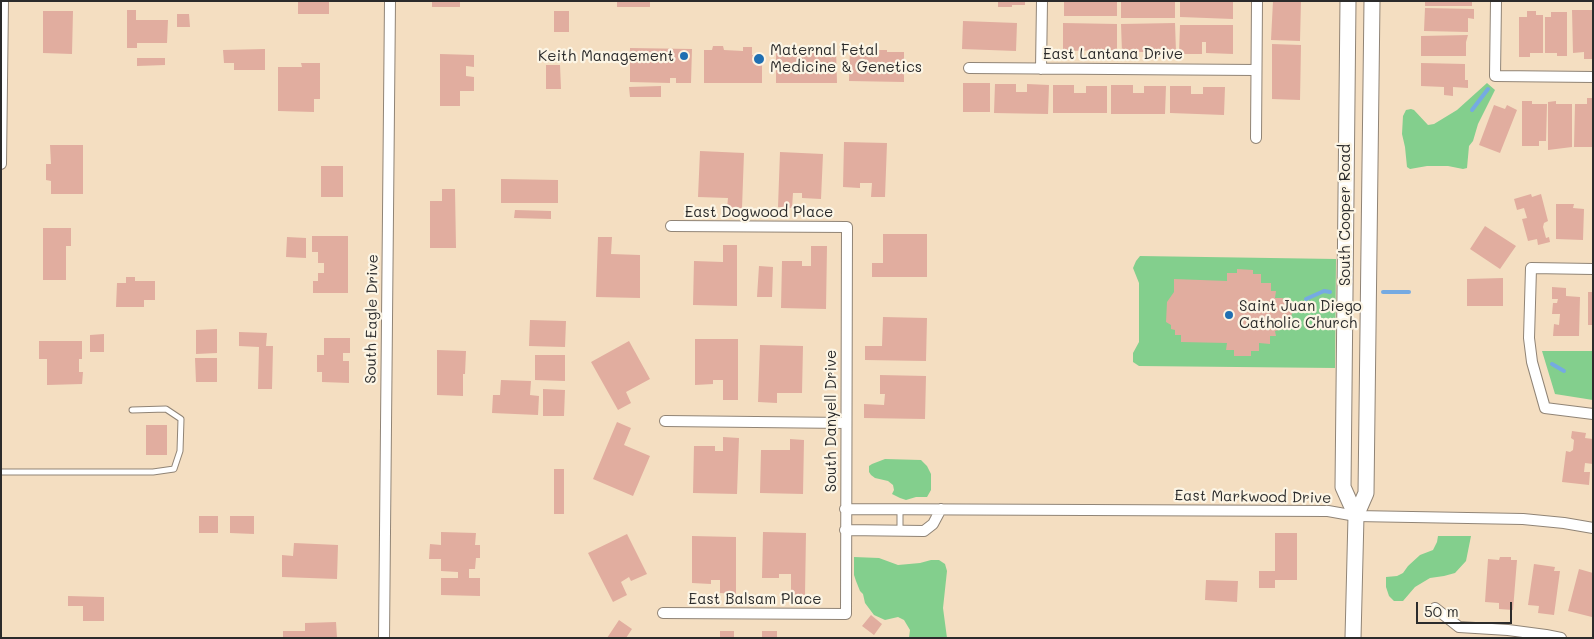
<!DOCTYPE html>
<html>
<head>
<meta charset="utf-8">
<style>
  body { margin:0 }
  #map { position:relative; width:1594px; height:639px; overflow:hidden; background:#f4dec1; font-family:Mali,sans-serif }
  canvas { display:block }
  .frame { position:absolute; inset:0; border:2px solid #2b2b2b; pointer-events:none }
  .scale { position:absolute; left:1416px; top:602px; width:96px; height:22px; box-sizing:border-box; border:2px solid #2b2b2b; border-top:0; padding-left:6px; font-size:15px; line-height:18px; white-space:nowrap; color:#2b2b2b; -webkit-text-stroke:4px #fcf5e5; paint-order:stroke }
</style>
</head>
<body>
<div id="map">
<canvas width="1594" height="639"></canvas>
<div class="frame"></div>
<div class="scale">50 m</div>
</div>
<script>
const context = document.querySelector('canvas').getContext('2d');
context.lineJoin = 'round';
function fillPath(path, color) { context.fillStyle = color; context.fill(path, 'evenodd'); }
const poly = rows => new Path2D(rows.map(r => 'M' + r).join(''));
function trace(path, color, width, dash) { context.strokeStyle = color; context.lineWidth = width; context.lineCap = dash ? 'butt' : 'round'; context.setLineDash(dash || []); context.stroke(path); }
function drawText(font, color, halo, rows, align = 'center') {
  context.font = font + ' Mali,sans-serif'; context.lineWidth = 4.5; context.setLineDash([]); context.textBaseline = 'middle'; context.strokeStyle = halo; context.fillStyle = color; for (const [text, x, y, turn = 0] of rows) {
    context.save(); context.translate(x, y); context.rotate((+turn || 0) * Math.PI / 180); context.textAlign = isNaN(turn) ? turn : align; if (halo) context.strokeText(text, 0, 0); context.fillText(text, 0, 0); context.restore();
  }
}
const green = poly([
  [1487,83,1495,90,1478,124,1473,141,1469,146,1467,168,1463,169,1448,166,1427,166,1410,169,1407,167,1405,147,1402,134,1403,116,1406,110,1411,109,1414,110,1428,125,1434,124,1457,110],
  [1140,256,1336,259,1335,368,1139,366,1133,362,1133,353,1139,342,1139,283,1133,268,1136,261],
  [1542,351,1593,351,1593,400,1555,394],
  [885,459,921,460,927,466,931,474,931,490,927,497,916,497,906,500,900,498,892,494,894,490,893,485,888,481,875,478,871,475,869,472,869,466,872,464],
  [1438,536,1471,536,1466,561,1455,573,1444,576,1430,578,1415,587,1403,601,1394,601,1389,596,1386,587,1386,577,1397,576,1403,573,1408,566,1420,555,1433,550,1437,542],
  [854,557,879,558,898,565,920,563,931,560,939,560,945,564,947,571,943,608,947,638,909,638,910,630,904,620,898,617,885,620,874,615,865,603,863,594,860,591,856,581,854,575]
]);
const stream = poly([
  [1472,110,1488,89],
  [1383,292,1409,292],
  [1306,299,1324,291,1330,292],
  [1552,364,1564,371]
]);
const building = poly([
  [298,1,329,1,329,14,298,14],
  [432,1,460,1,460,7,432,7],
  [617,1,650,1,650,7,617,7],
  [998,1,1025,1,1025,5,1012,5,1012,7,998,7],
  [1064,1,1117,1,1117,16,1064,16],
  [1121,1,1175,1,1175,18,1121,18],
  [1180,1,1233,1,1233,19,1180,17],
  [1273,1,1301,1,1300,41,1271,40],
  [1425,1,1472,1,1472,6,1425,6],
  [1425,8,1474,9,1474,19,1468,18,1468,32,1424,31],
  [127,10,136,10,136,20,168,20,167,43,137,43,137,48,127,48],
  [1572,10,1593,10,1593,59,1584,59,1584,52,1573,53],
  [43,11,73,11,72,54,43,53],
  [554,11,569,11,569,32,554,32],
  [1527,11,1536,11,1536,15,1543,15,1543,53,1530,53,1530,57,1519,57,1519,17,1527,17],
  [1551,12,1567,12,1567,56,1557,56,1557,53,1545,53,1545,17,1551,17],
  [177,14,189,14,190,27,177,27],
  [963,21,1017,23,1016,51,962,49],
  [1063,23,1117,24,1117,50,1063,51],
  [1175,23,1176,52,1122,52,1121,24],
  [1180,25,1233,25,1233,54,1206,53,1206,42,1202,42,1202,54,1179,54],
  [1468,35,1466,42,1466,56,1421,56,1421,36],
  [1272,44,1301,45,1300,100,1272,99],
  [713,46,723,46,724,50,743,51,743,47,752,47,752,55,762,56,762,83,704,83,704,50,712,50],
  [630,48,692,49,691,83,676,83,676,78,670,78,670,83,630,82],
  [850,48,871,48,871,50,887,50,887,52,904,52,904,82,849,81],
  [265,49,265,70,234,70,234,63,224,63,223,50],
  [776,49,836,49,837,83,776,83],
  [440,54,474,55,474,67,466,66,466,76,474,77,474,91,460,91,460,106,440,106],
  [137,58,165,58,165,65,137,66],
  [301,63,320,63,320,99,314,99,314,112,278,111,278,67,302,67],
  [1421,63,1465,64,1465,80,1468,80,1468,88,1453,87,1453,96,1444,95,1444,87,1421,86],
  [546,65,560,65,561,89,546,89],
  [963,83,990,83,990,112,963,112],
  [995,84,1016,84,1016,92,1027,92,1027,84,1049,85,1048,114,994,113],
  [1053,85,1074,85,1074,93,1086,93,1086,86,1107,86,1107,113,1053,113],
  [1111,85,1133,85,1133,93,1144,93,1144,86,1166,86,1165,114,1111,114],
  [661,86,661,97,630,97,629,87],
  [1170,86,1191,86,1191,94,1203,94,1203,87,1225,87,1224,115,1170,113],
  [1587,98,1593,98,1593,147,1574,147,1575,104,1587,104],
  [1522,101,1532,101,1532,104,1547,104,1546,141,1539,141,1539,146,1522,146],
  [1556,101,1556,104,1572,104,1572,147,1548,150,1548,102],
  [1494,105,1505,109,1507,105,1517,110,1500,153,1479,145],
  [844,142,887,143,885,197,871,197,872,183,860,183,860,188,843,187],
  [50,145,83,145,83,194,51,194,51,181,46,180,46,164,51,164],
  [700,151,744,153,742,208,727,208,728,198,698,197],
  [780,152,823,154,821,199,802,198,802,193,793,193,792,208,778,207],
  [321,166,343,166,343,197,321,197],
  [501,179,558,180,558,203,501,203],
  [442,189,455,189,456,248,430,248,430,201,442,201],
  [1531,194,1532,197,1541,194,1548,221,1544,223,1543,227,1546,238,1549,237,1550,242,1538,245,1537,239,1528,241,1522,219,1527,218,1524,208,1517,210,1514,199],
  [1556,204,1574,204,1573,208,1584,209,1583,240,1556,239],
  [515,210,551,211,551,219,514,218],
  [1485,226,1516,246,1500,269,1470,249],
  [43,228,71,228,71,246,66,246,66,280,43,280],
  [883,234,927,234,927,277,872,277,872,263,883,263],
  [312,236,348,236,348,293,313,293,313,281,318,281,318,273,324,273,324,263,318,263,318,252,312,252],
  [287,237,306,238,306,258,286,257],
  [598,237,612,237,611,254,640,255,640,298,596,297],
  [723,245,737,245,737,306,693,305,694,261,723,262],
  [811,246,827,246,826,309,781,308,782,261,802,261,802,266,811,266],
  [759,266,773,267,772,297,757,297],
  [1237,269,1253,270,1253,274,1261,274,1261,283,1271,283,1271,291,1276,291,1275,298,1282,298,1287,300,1291,306,1293,311,1288,324,1283,329,1275,331,1276,336,1270,336,1270,344,1259,343,1259,351,1251,351,1251,356,1234,356,1234,350,1226,350,1227,343,1181,342,1181,335,1175,335,1175,330,1171,329,1171,325,1166,322,1167,302,1174,292,1174,279,1227,281,1227,273,1237,273],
  [126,277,135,277,135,281,155,281,155,300,144,300,144,307,116,307,117,283,126,283],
  [1503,278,1503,306,1467,306,1467,279],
  [1552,287,1566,288,1566,296,1580,297,1579,336,1553,336,1554,324,1559,325,1560,314,1552,314,1553,303,1557,303,1558,299,1552,299],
  [1588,292,1593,292,1593,325,1588,325],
  [883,317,927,318,926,361,865,360,865,346,882,346],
  [530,320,566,321,565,347,529,346],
  [217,329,217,353,196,354,196,330],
  [239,332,267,333,266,346,273,346,272,389,258,389,259,347,239,346],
  [104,334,104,352,90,352,90,335],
  [324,338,350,338,350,353,343,353,343,361,349,361,349,383,322,382,322,372,317,372,317,355,324,355],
  [695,339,738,339,738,400,723,400,723,380,713,380,713,384,695,385],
  [39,341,82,341,82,359,79,359,79,372,83,372,82,384,47,385,47,359,39,359],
  [629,341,650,379,626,392,631,403,618,410,591,362],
  [760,345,803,346,802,393,777,393,777,403,758,402],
  [437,350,466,351,465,374,463,374,463,396,437,395],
  [535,355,565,355,565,381,535,380],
  [195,358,217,358,217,382,196,382],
  [880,375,926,376,925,419,864,418,864,404,884,405,885,394,880,394],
  [501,380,531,381,530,395,539,396,538,415,492,413,493,395,500,395],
  [543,389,565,390,564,416,543,416],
  [617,422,631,428,624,445,650,456,633,496,593,479],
  [146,425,167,425,167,455,146,455],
  [1572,431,1586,433,1585,438,1593,439,1593,464,1585,463,1584,472,1590,472,1589,485,1562,482,1566,451,1570,452,1573,450,1574,440,1571,438],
  [723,437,739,438,737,494,693,493,694,446,715,446,715,451,723,451],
  [790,439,804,440,803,494,760,493,761,450,790,450],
  [554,469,564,469,564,514,554,514],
  [199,516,218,516,218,533,199,533],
  [230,516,254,516,254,534,230,533],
  [441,532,476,533,475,545,480,545,480,558,476,558,475,569,469,569,469,578,480,578,480,596,441,595,441,578,458,578,458,572,441,571,441,559,429,559,430,544,441,545],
  [763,532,806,533,805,595,791,595,791,574,779,574,779,578,762,578],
  [1275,533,1297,533,1297,580,1275,580,1275,588,1259,588,1259,571,1275,571],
  [627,534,647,574,631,581,629,577,621,582,627,595,613,602,588,553],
  [692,536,736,537,736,594,720,593,720,580,711,580,711,584,692,583],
  [294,543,338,545,337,579,282,577,282,555,293,556],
  [1500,557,1511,557,1511,560,1517,560,1513,610,1499,609,1499,603,1485,602,1488,559,1499,560],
  [1534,564,1555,567,1554,571,1560,571,1554,615,1538,613,1539,606,1528,605],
  [1579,569,1593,573,1592,617,1568,611],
  [1206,580,1238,581,1237,602,1205,600],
  [68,596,104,597,104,621,83,621,83,606,68,606],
  [871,615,882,624,874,635,862,626],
  [619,620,632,629,626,638,607,638],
  [336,622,337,638,283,638,283,631,305,631,305,623],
  [720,631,734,631,734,638,720,638],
  [762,631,777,631,777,638,762,638]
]);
const lane = poly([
  [1,472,153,472,174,469,180,451,181,419,166,409,132,410],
  [900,509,900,531]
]);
const street = poly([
  [1496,1,1495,76,1593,77],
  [969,68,1256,70],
  [1041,69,1042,1],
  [1256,138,1257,1],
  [1,164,3,1],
  [1593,269,1531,268,1529,338,1532,362,1545,408,1593,414],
  [665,421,846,423],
  [845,509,1328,511,1356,516,1523,519,1564,523,1593,528],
  [845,530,924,531,933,524,941,509],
  [1435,608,1459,627,1508,630,1546,635,1561,638],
  [663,613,846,614,847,227,671,226],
  [384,638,390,1]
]);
const secondary = poly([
  [1348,1,1343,487,1356,516],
  [1353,638,1356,516,1366,493,1372,1]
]);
const markers = [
  [684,56,5,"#1f6fb2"],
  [759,59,6,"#1f6fb2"],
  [1229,315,5,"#1f6fb2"]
];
const poiNames = [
  ["Maternal Fetal",770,50],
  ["Medicine & Genetics",770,67],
  ["Keith Management",674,56,"right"],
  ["Saint Juan Diego",1239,306],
  ["Catholic Church",1239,323]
];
const streetNames = [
  ["East Lantana Drive",1113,54],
  ["East Dogwood Place",759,212],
  ["South Cooper Road",1345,215,-90],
  ["South Eagle Drive",372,319,-89],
  ["South Danyell Drive",831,421,-90],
  ["East Markwood Drive",1253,497,1],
  ["East Balsam Place",755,599]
];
fillPath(green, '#83cf8d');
trace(stream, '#75aae2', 4);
fillPath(building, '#e1ad9f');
trace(lane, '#908476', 7);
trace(street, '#908476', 12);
trace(secondary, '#908476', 17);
trace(lane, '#fff', 5);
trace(street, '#fff', 10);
trace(secondary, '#fff', 15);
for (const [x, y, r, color] of markers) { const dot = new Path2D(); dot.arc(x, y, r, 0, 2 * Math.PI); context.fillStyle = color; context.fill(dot); trace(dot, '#fcf5e5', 2); }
drawText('15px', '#2b2b2b', '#fcf5e5', poiNames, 'left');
drawText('15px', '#2b2b2b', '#fcf5e5', streetNames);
</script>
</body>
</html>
